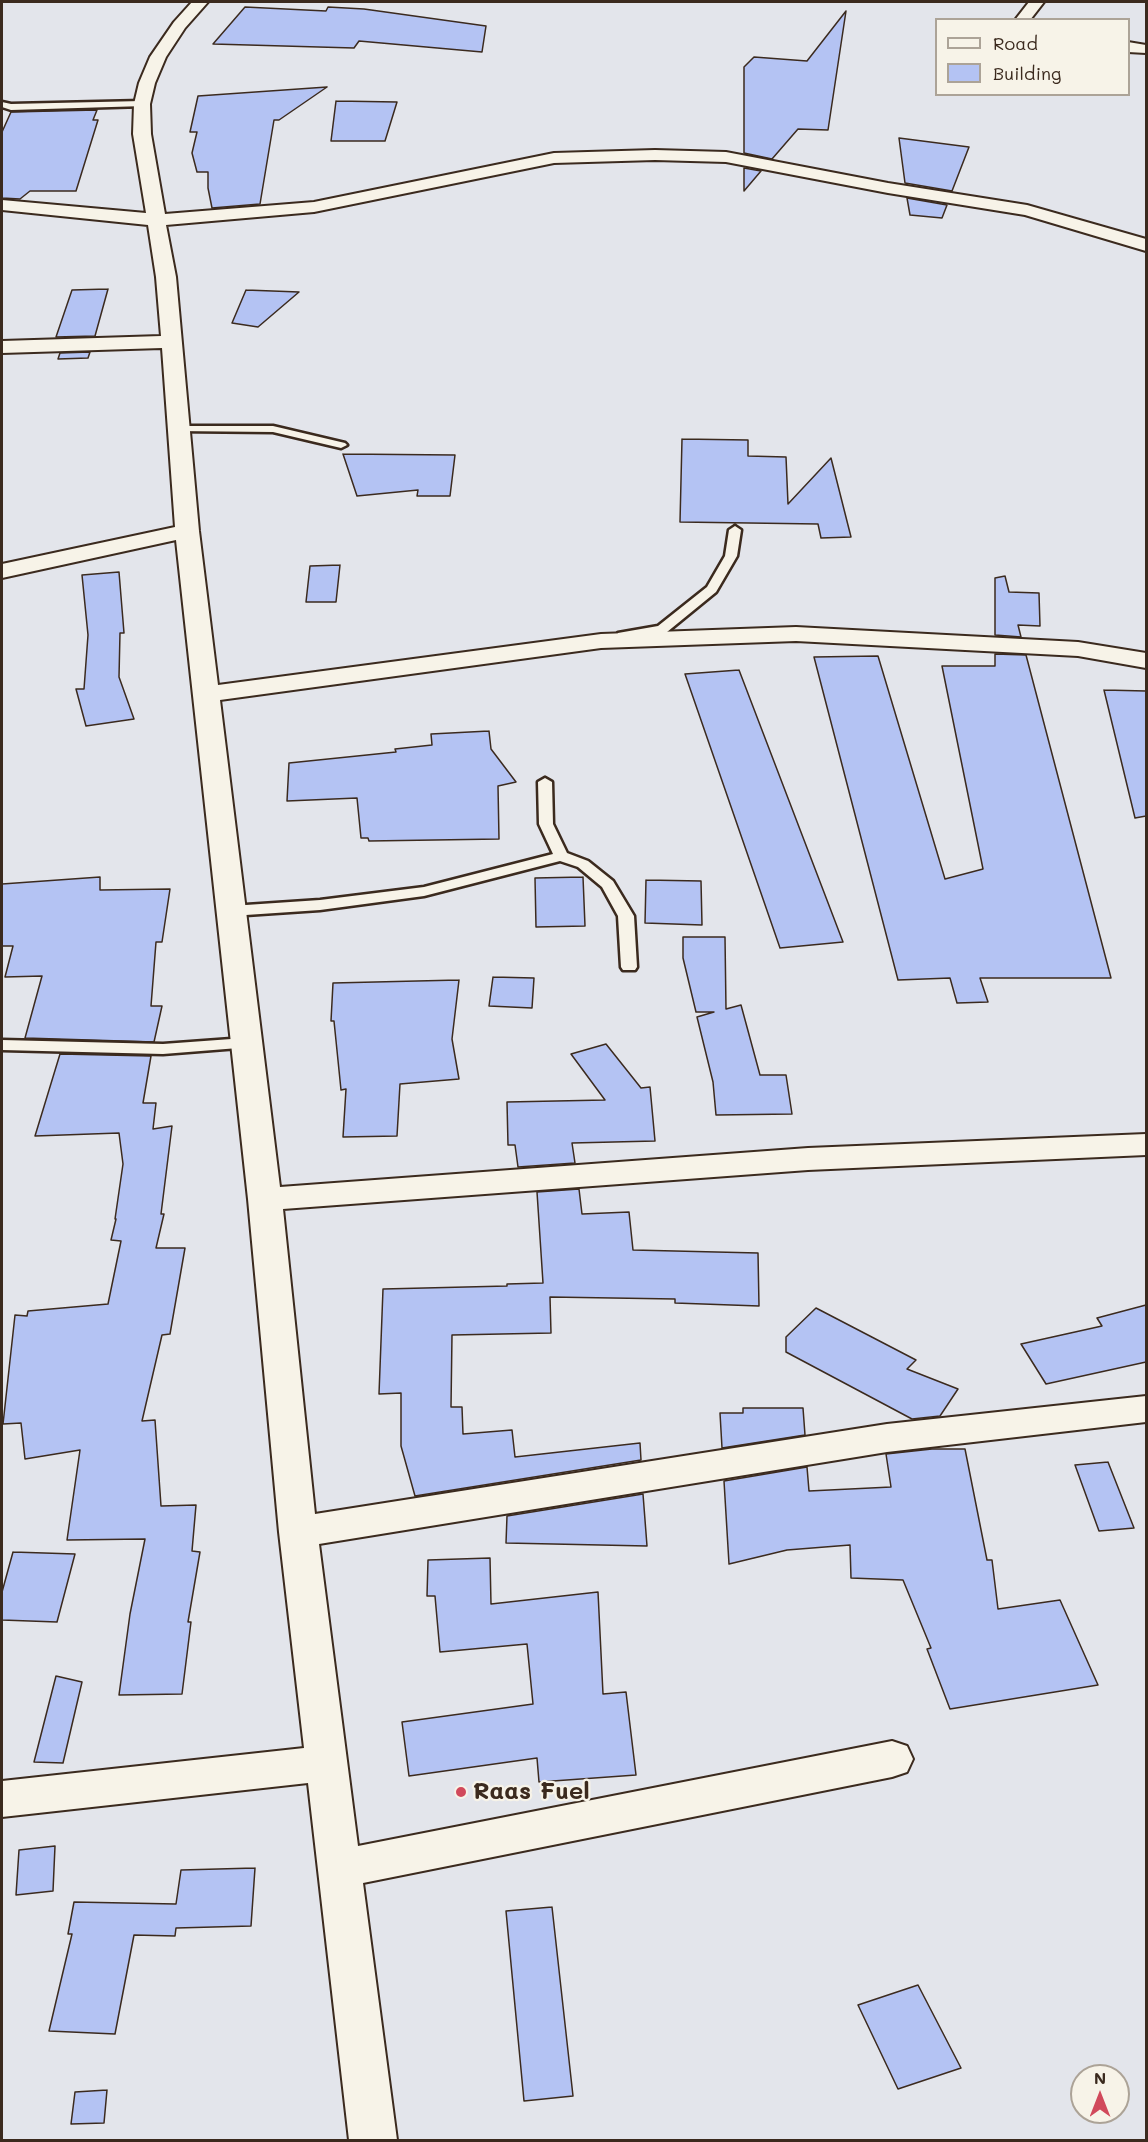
<!DOCTYPE html>
<html>
<head>
<meta charset="utf-8">
<style>
  body { margin:0 }
  #map { position:relative; width:1148px; height:2142px; overflow:hidden; background:#e3e5eb; font-family:Mali,sans-serif }
  canvas { display:block }
  .frame { position:absolute; inset:0; border:3px solid #3b2a1e; pointer-events:none }
  .legend { position:absolute; left:935px; top:18px; width:195px; height:78px; box-sizing:border-box; background:#f7f3e8; border:2px solid #aca397; margin:0; padding:8px 10px; list-style:none; font-size:18px; color:#3b2a1e }
  .legend li { display:flex; align-items:center; gap:12px; height:30px }
  .legend b { width:30px; border:2px solid #aca397 }
  .north { position:absolute; left:1070px; top:2064px; width:60px; height:60px; box-sizing:border-box; background:#f7f3e8; border:2px solid #aca397; border-radius:50%; rotate:0deg; font-size:16px; font-weight:700; line-height:24px; text-align:center; color:#3b2a1e }
  .north::after { content:''; display:block; margin:auto; width:21px; height:27px; background:#d1495b; clip-path:polygon(50% 0,100% 100%,50% 72%,0 100%) }
</style>
</head>
<body>
<div id="map">
<canvas width="1148" height="2142"></canvas>
<div class="frame"></div>
<ul class="legend">
<li><b style="height:8px;background:#f7f3e8"></b>Road</li>
<li><b style="height:16px;background:#b4c3f3"></b>Building</li>
</ul>
<div class="north">N</div>
</div>
<script>
const context = document.querySelector('canvas').getContext('2d');
context.lineJoin = 'round';
function fillPath(path, color) { context.fillStyle = color; context.fill(path, 'evenodd'); }
const poly = rows => new Path2D(rows.map(r => 'M' + r).join(''));
function trace(path, color, width, dash) { context.strokeStyle = color; context.lineWidth = width; context.lineCap = dash ? 'butt' : 'round'; context.setLineDash(dash || []); context.stroke(path); }
function drawText(font, color, halo, rows, align = 'center') {
  context.font = font + ' Mali,sans-serif'; context.lineWidth = 4.5; context.setLineDash([]); context.textBaseline = 'middle'; context.strokeStyle = halo; context.fillStyle = color; for (const [text, x, y, turn = 0] of rows) {
    context.save(); context.translate(x, y); context.rotate((+turn || 0) * Math.PI / 180); context.textAlign = isNaN(turn) ? turn : align; if (halo) context.strokeText(text, 0, 0); context.fillText(text, 0, 0); context.restore();
  }
}
const building = poly([
  [245,7,326,11,328,7,364,9,486,26,482,52,359,41,354,48,213,44,245,7],
  [846,11,828,130,798,129,772,159,744,153,744,67,754,57,807,61,846,11],
  [327,87,279,120,274,120,260,204,212,208,208,188,208,172,197,172,192,153,197,132,190,132,198,96,327,87],
  [336,101,397,102,385,141,331,141,336,101],
  [97,110,93,120,98,120,76,191,30,191,20,199,2,198,2,132,11,112,97,110],
  [899,138,969,147,952,191,905,183,899,138],
  [744,168,761,171,744,191,744,168],
  [907,198,947,205,942,218,910,215,907,198],
  [108,289,95,336,56,337,72,290,108,289],
  [246,290,299,292,258,327,232,323,246,290],
  [90,352,88,358,58,359,60,353,90,352],
  [682,439,748,440,748,456,786,457,788,504,831,458,851,537,821,538,818,524,680,522,682,439],
  [343,454,455,455,450,496,417,496,418,490,357,496,343,454],
  [340,565,336,602,306,602,310,566,340,565],
  [119,572,124,633,120,633,119,677,134,719,86,726,76,689,84,689,88,635,82,575,119,572],
  [1005,576,1009,592,1039,593,1040,626,1018,625,1021,637,995,635,995,578,1005,576],
  [995,654,1026,655,1111,978,980,978,988,1002,957,1003,950,978,898,980,814,657,878,656,945,879,983,869,942,666,995,666,995,654],
  [739,670,843,942,780,948,685,674,739,670],
  [1104,690,1146,691,1146,816,1135,818,1104,690],
  [489,731,491,749,516,782,498,786,499,839,369,841,368,838,361,838,357,798,287,801,289,763,396,752,395,749,432,745,431,734,489,731],
  [100,877,100,890,170,889,162,942,156,942,151,1006,162,1006,154,1042,25,1038,42,976,5,977,13,946,2,946,2,884,100,877],
  [583,877,585,926,536,927,535,878,583,877],
  [646,880,701,881,702,925,645,923,646,880],
  [683,937,725,937,726,1009,741,1005,760,1075,786,1075,792,1114,716,1115,713,1082,697,1017,714,1012,696,1012,683,958,683,937],
  [493,977,534,978,532,1008,489,1006,493,977],
  [459,980,452,1039,459,1079,400,1084,397,1136,343,1137,346,1089,341,1090,334,1021,331,1021,333,983,459,980],
  [606,1044,641,1088,650,1087,655,1141,572,1143,575,1163,518,1167,515,1145,508,1145,507,1102,605,1100,571,1054,606,1044],
  [60,1054,151,1056,143,1103,156,1103,153,1129,172,1126,161,1214,164,1214,156,1248,185,1248,170,1334,162,1335,142,1421,155,1420,161,1506,196,1505,192,1551,200,1552,188,1622,191,1622,182,1694,119,1695,130,1614,145,1539,67,1540,80,1450,25,1459,21,1423,3,1424,15,1315,27,1316,28,1311,108,1304,121,1241,111,1240,116,1219,115,1219,123,1164,119,1133,35,1136,60,1054],
  [579,1189,582,1214,629,1212,633,1250,758,1253,759,1306,675,1303,675,1299,550,1297,551,1333,452,1335,451,1407,462,1407,463,1434,512,1430,515,1457,640,1443,641,1460,415,1496,401,1446,401,1393,379,1394,383,1289,507,1286,507,1284,543,1283,537,1192,579,1189],
  [1146,1305,1146,1362,1046,1384,1021,1344,1102,1326,1097,1318,1146,1305],
  [816,1308,916,1360,907,1369,958,1389,940,1416,912,1419,786,1352,786,1337,816,1308],
  [743,1408,803,1408,805,1435,722,1448,720,1413,743,1413,743,1408],
  [932,1449,965,1449,987,1560,992,1560,998,1609,1060,1600,1098,1685,950,1709,927,1649,931,1648,903,1580,851,1578,850,1545,787,1550,729,1564,724,1481,807,1467,809,1491,891,1487,886,1454,932,1449],
  [1108,1462,1134,1528,1099,1531,1075,1465,1108,1462],
  [643,1494,647,1546,506,1543,507,1516,643,1494],
  [13,1552,75,1554,57,1622,2,1620,2,1592,13,1552],
  [490,1558,491,1604,598,1592,603,1694,626,1692,636,1775,539,1782,537,1758,409,1776,402,1722,533,1704,527,1644,440,1652,435,1596,427,1596,428,1560,490,1558],
  [56,1676,82,1682,63,1763,34,1762,56,1676],
  [55,1846,53,1891,16,1895,19,1850,55,1846],
  [255,1868,251,1926,176,1928,175,1936,134,1935,115,2034,49,2031,72,1934,68,1934,74,1902,176,1904,181,1870,255,1868],
  [552,1907,573,2096,524,2101,506,1911,552,1907],
  [918,1985,961,2068,898,2089,858,2005,918,1985],
  [107,2090,104,2123,71,2124,75,2092,107,2090]
]);
const lane = poly([
  [142,101,146,104,145,106,11,110,2,107,2,102,11,104,142,101],
  [179,426,273,426,345,443,347,445,341,448,273,432,175,431,173,429,179,426],
  [735,526,741,530,737,556,716,592,667,632,618,639,617,636,618,633,658,626,707,587,725,556,729,530,735,526],
  [545,778,552,782,553,824,567,853,588,861,613,881,634,916,637,967,635,970,623,970,621,967,618,916,602,887,578,867,560,861,424,896,320,910,231,916,223,911,231,906,320,900,424,887,553,854,539,824,538,782,545,778],
  [245,1038,253,1043,251,1047,163,1054,2,1050,2,1040,163,1044,245,1038]
]);
const street = poly([
  [192,2,208,2,185,28,166,57,155,83,150,104,151,134,165,214,314,202,554,153,655,150,726,152,888,183,1027,205,1146,239,1146,251,1025,215,888,193,726,162,655,160,554,163,314,212,166,225,176,277,199,531,218,685,601,634,796,627,1078,642,1146,653,1146,668,1078,656,796,641,601,648,220,700,280,1187,808,1148,1146,1134,1146,1155,808,1170,283,1209,315,1514,887,1424,1146,1396,1146,1422,887,1452,319,1544,358,1846,892,1741,907,1746,913,1759,907,1772,892,1777,363,1883,397,2140,349,2140,308,1783,2,1817,2,1781,304,1748,279,1532,248,1199,176,540,2,578,2,564,175,527,162,348,2,353,2,341,161,336,156,277,148,225,2,210,2,200,146,213,133,134,134,104,139,83,150,57,174,22,192,2],
  [1029,2,1044,2,1030,20,1015,20,1029,2],
  [1128,42,1146,45,1146,53,1128,52,1128,42]
]);
const markers = [
  [461,1792,6,"#d1495b"]
];
const nearPoinames = [
  ["Raas Fuel",473,1792]
];
fillPath(building, '#b4c3f3');
trace(building, '#3b2a1e', 1.5);
trace(lane, '#3b2a1e', 5);
trace(street, '#3b2a1e', 4);
fillPath(lane, '#f7f3e8');
fillPath(street, '#f7f3e8');
for (const [x, y, r, color] of markers) { const dot = new Path2D(); dot.arc(x, y, r, 0, 2 * Math.PI); context.fillStyle = color; context.fill(dot); trace(dot, '#f7f3e8', 2); }
drawText('bold 24px', '#3b2a1e', '#f7f3e8', nearPoinames, 'left');
</script>
</body>
</html>
